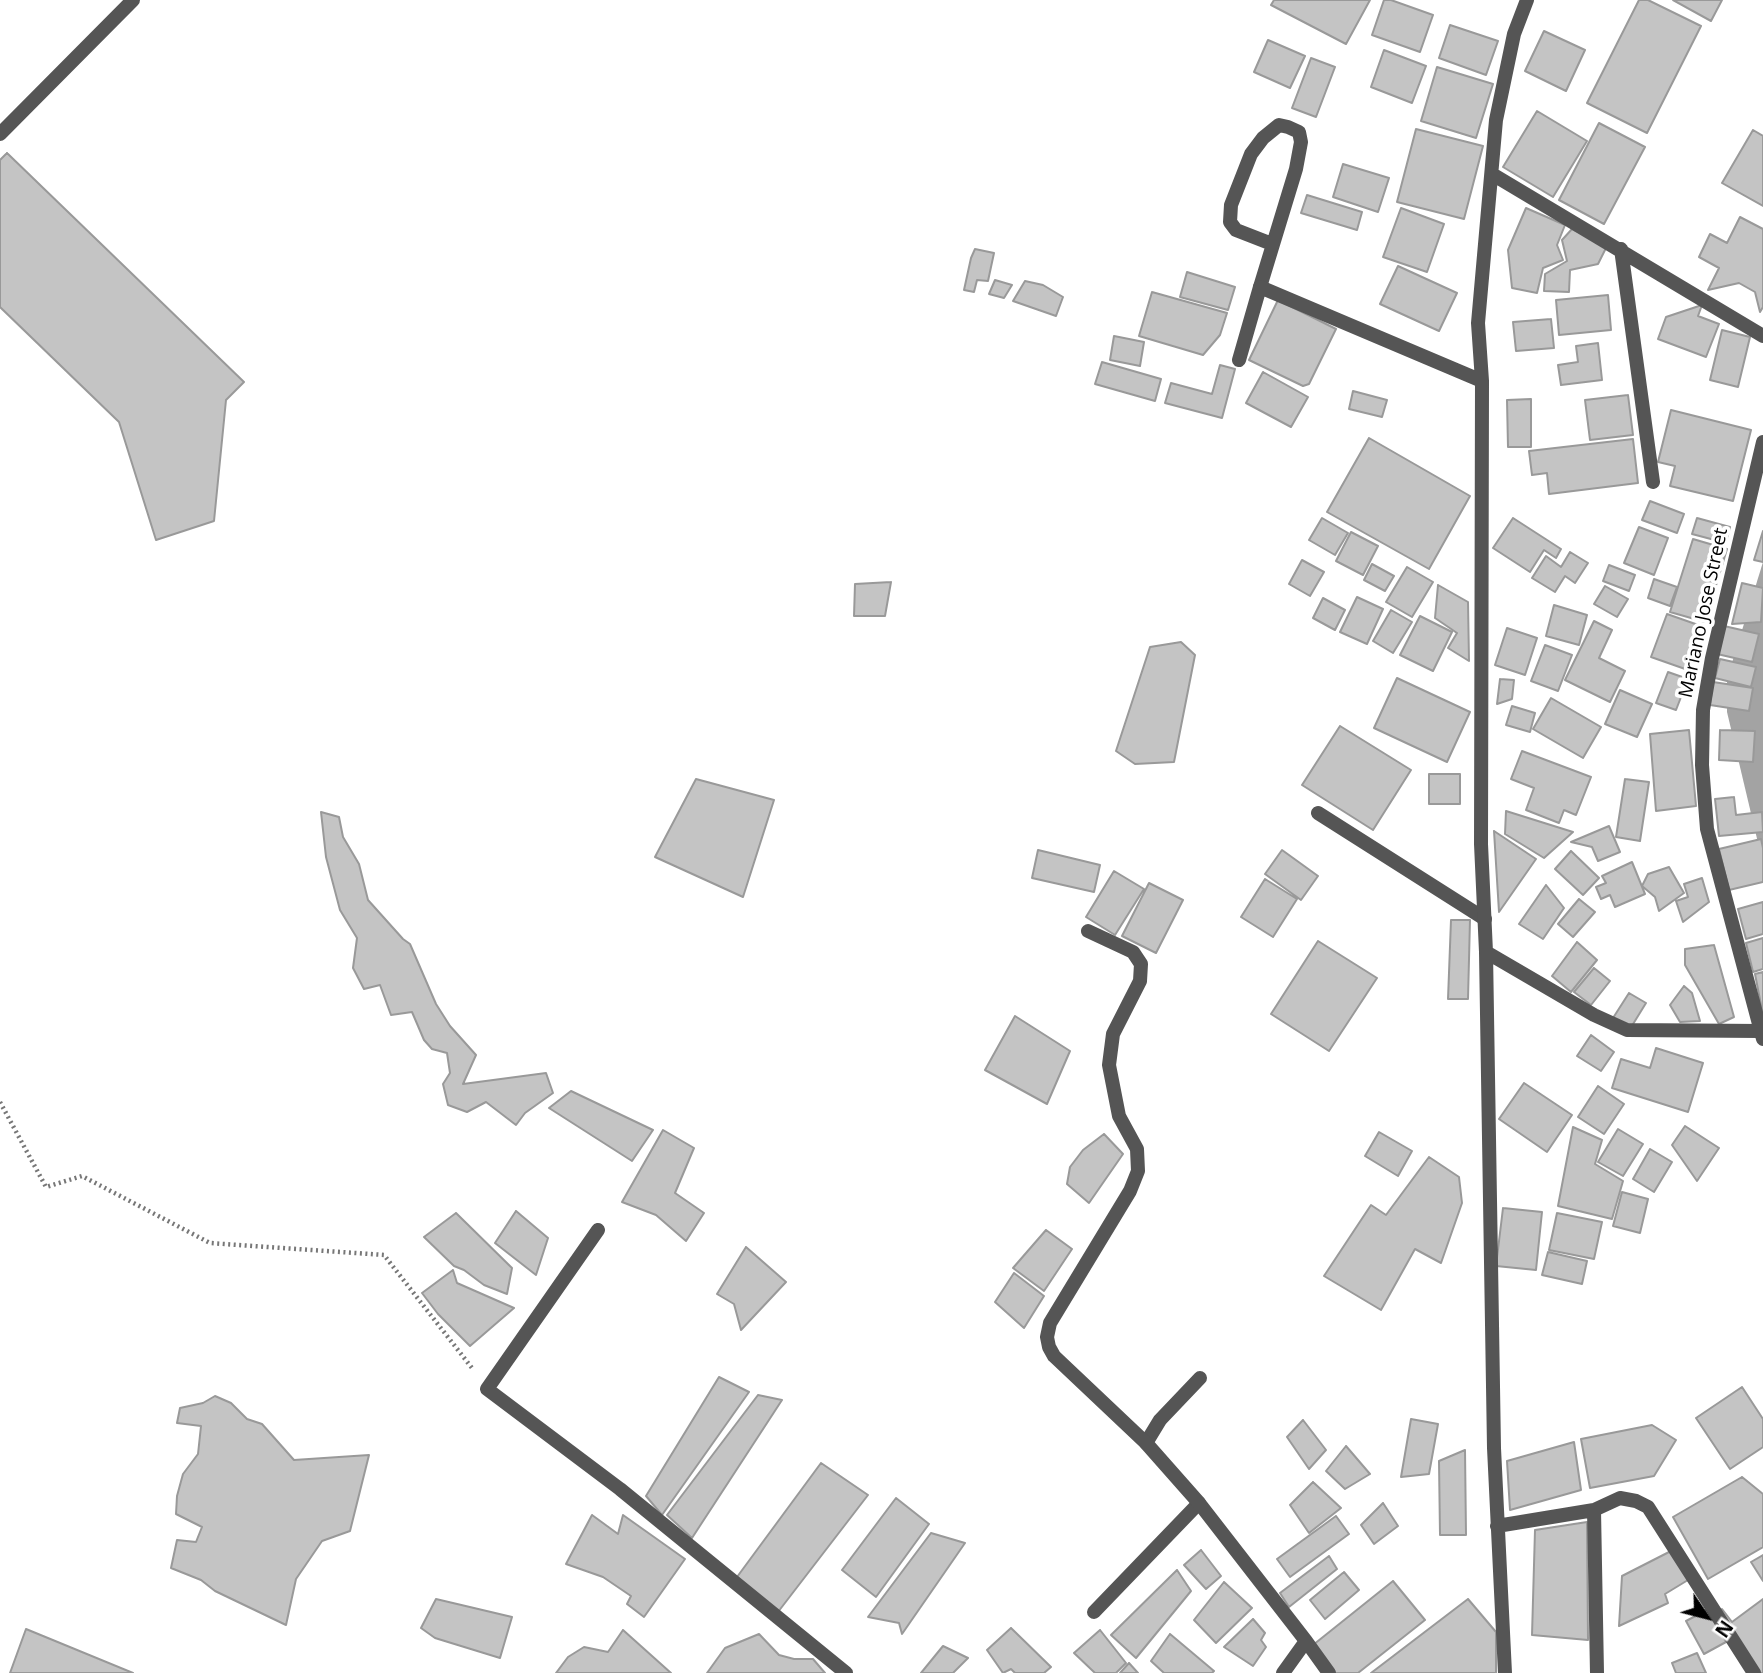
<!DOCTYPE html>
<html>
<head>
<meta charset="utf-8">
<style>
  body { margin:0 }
  #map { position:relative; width:1763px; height:1673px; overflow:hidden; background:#fff; font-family:"Open Sans",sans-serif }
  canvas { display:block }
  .north { position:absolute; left:1672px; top:1582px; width:70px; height:70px; -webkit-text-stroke:5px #fff; paint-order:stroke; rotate:125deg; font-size:19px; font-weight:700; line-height:28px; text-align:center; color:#000 }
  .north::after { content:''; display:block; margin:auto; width:24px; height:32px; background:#000; clip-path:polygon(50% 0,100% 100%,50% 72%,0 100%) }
</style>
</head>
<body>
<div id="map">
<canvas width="1763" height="1673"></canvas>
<div class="north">N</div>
</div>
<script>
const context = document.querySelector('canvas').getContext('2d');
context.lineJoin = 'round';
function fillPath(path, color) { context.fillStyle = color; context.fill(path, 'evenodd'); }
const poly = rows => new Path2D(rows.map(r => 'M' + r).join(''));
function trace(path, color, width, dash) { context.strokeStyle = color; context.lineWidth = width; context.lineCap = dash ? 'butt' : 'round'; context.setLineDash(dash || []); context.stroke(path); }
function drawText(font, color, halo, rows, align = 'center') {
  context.font = font + ' "Open Sans",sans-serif'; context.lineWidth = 7; context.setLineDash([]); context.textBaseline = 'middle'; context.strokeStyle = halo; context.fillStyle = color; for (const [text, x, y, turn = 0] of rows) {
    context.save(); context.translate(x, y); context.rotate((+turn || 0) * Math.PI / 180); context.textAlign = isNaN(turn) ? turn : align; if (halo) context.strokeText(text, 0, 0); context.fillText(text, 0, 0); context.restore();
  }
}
const water = poly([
  [1763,562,1763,864,1727,712,1727,679]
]);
const building = poly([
  [1274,0,1370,0,1346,44,1271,5,1274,0],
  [1384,0,1391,0,1433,15,1420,52,1372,35,1384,0],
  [1639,0,1648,0,1701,26,1647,133,1587,103,1639,0],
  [1673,0,1722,0,1711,21,1673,0],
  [1450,25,1498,41,1486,75,1439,58,1450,25],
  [1544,31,1585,50,1566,91,1525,71,1544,31],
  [1268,40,1305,56,1290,88,1254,72,1268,40],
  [1384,50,1426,66,1412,103,1371,87,1384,50],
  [1311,58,1335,67,1316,117,1292,108,1311,58],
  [1437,67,1493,84,1476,138,1421,121,1437,67],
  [1537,111,1587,141,1553,197,1503,167,1537,111],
  [1599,123,1645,147,1604,224,1559,200,1599,123],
  [1416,129,1483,146,1464,219,1397,202,1416,129],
  [1753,130,1763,136,1763,206,1722,183,1753,130],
  [7,153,244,382,226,400,214,521,156,540,119,422,0,307,0,160,7,153],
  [1343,164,1389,178,1378,212,1333,197,1343,164],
  [1307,195,1362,212,1357,230,1301,213,1307,195],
  [1401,208,1444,224,1427,272,1383,257,1401,208],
  [1526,208,1565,225,1557,245,1563,260,1543,268,1537,293,1512,288,1508,250,1526,208],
  [1740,217,1763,229,1763,307,1760,312,1755,292,1739,283,1708,290,1719,268,1699,257,1710,234,1727,243,1740,217],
  [1572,229,1607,246,1598,264,1570,270,1569,292,1544,291,1545,274,1567,261,1562,240,1572,229],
  [975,249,994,253,988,281,977,280,974,292,964,290,971,258,975,249],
  [1398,266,1457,293,1439,331,1380,304,1398,266],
  [1187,272,1235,287,1228,310,1180,297,1187,272],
  [995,280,1012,285,1004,298,989,294,995,280],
  [1025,281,1043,285,1063,297,1056,316,1013,301,1025,281],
  [1152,292,1227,313,1220,335,1203,355,1139,336,1152,292],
  [1608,295,1611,330,1559,335,1556,300,1608,295],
  [1278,300,1336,329,1309,384,1303,386,1249,360,1278,300],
  [1702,305,1698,316,1719,324,1706,357,1658,339,1666,317,1702,305],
  [1551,319,1554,348,1516,351,1513,322,1551,319],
  [1722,330,1750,337,1738,387,1710,380,1722,330],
  [1114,336,1144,342,1140,366,1110,360,1114,336],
  [1598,343,1602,380,1561,385,1558,365,1578,362,1576,346,1598,343],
  [1102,362,1161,379,1155,401,1095,384,1102,362],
  [1220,365,1235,369,1222,418,1165,403,1171,383,1212,394,1220,365],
  [1263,372,1308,397,1291,427,1246,403,1263,372],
  [1353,391,1387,400,1382,417,1349,409,1353,391],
  [1628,395,1633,435,1590,440,1585,400,1628,395],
  [1531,399,1531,447,1508,447,1507,400,1531,399],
  [1671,410,1751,430,1733,501,1670,486,1675,466,1658,462,1671,410],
  [1369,438,1470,496,1429,569,1327,512,1369,438],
  [1633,439,1638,483,1549,494,1547,473,1532,475,1529,451,1633,439],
  [1650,501,1684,514,1677,533,1642,520,1650,501],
  [1322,518,1348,533,1335,555,1309,540,1322,518],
  [1513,518,1561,549,1556,558,1544,550,1530,572,1493,548,1513,518],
  [1697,518,1730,527,1726,543,1692,534,1697,518],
  [1639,527,1668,538,1654,575,1624,563,1639,527],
  [1763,531,1763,562,1754,560,1763,531],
  [1351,532,1378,546,1363,575,1336,561,1351,532],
  [1693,539,1727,549,1705,622,1670,612,1693,539],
  [1570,552,1588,563,1575,583,1565,576,1555,592,1532,578,1546,556,1561,567,1570,552],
  [1302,560,1324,572,1310,596,1289,584,1302,560],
  [1372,564,1394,576,1385,591,1364,580,1372,564],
  [1609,565,1635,575,1629,591,1603,581,1609,565],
  [1407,567,1433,582,1412,617,1386,602,1407,567],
  [1654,579,1677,587,1670,606,1648,598,1654,579],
  [891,582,885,616,854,616,855,584,891,582],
  [1742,583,1763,588,1761,622,1732,624,1742,583],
  [1438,585,1468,602,1469,661,1448,648,1457,633,1435,618,1438,585],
  [1605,586,1628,599,1617,617,1594,604,1605,586],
  [1357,597,1383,609,1367,644,1340,632,1357,597],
  [1323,598,1345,610,1335,630,1313,618,1323,598],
  [1554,605,1587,615,1579,645,1546,636,1554,605],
  [1391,610,1412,622,1393,653,1373,641,1391,610],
  [1667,614,1704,627,1688,670,1651,657,1667,614],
  [1420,616,1452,632,1433,671,1400,655,1420,616],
  [1594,621,1612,630,1599,658,1625,671,1610,702,1565,680,1594,621],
  [1724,626,1759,634,1752,662,1717,654,1724,626],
  [1507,628,1537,638,1525,675,1495,665,1507,628],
  [1181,642,1195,655,1174,762,1135,764,1116,751,1150,647,1181,642],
  [1545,645,1572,655,1558,691,1531,681,1545,645],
  [1720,659,1756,667,1751,687,1715,678,1720,659],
  [1668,672,1688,679,1676,710,1656,703,1668,672],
  [1397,678,1470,712,1447,762,1374,728,1397,678],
  [1500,679,1514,680,1512,699,1497,704,1500,679],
  [1713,682,1753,688,1749,711,1710,705,1713,682],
  [1620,690,1652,704,1637,737,1605,724,1620,690],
  [1551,698,1601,727,1583,758,1533,729,1551,698],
  [1512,706,1535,713,1530,732,1506,725,1512,706],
  [1340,726,1411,770,1373,830,1302,785,1340,726],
  [1689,730,1696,806,1656,811,1650,734,1689,730],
  [1720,730,1755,731,1753,762,1719,760,1720,730],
  [1522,751,1591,777,1576,815,1564,810,1559,823,1526,810,1534,788,1511,779,1522,751],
  [1429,774,1460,774,1460,804,1429,804,1429,774],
  [696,779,774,800,743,897,655,857,696,779],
  [1625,779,1649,782,1640,841,1616,837,1625,779],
  [1734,797,1736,815,1762,812,1763,832,1719,836,1715,799,1734,797],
  [1506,811,1573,832,1544,858,1505,834,1506,811],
  [321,812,339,817,343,837,359,864,368,900,403,939,410,944,436,1004,450,1026,476,1055,463,1084,546,1073,553,1093,525,1113,516,1125,486,1102,467,1112,448,1105,443,1084,450,1073,447,1053,432,1049,424,1040,412,1012,391,1015,380,985,364,989,353,968,357,938,340,910,326,857,321,812],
  [1609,826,1620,852,1598,861,1592,847,1571,842,1609,826],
  [1494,831,1536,859,1499,912,1494,831],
  [1761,839,1763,848,1763,882,1729,890,1719,849,1761,839],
  [1038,850,1100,865,1094,892,1032,878,1038,850],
  [1282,850,1318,876,1301,900,1265,874,1282,850],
  [1571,851,1599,878,1583,895,1555,869,1571,851],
  [1632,862,1645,894,1615,907,1610,895,1601,899,1596,887,1606,883,1602,876,1632,862],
  [1669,867,1684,893,1659,911,1655,897,1642,886,1648,874,1669,867],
  [1114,871,1144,889,1115,935,1086,917,1114,871],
  [1702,878,1709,902,1683,922,1676,901,1688,897,1684,884,1702,878],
  [1265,879,1297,899,1273,937,1241,917,1265,879],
  [1149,883,1183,900,1156,953,1122,936,1149,883],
  [1546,885,1564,908,1543,939,1519,924,1546,885],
  [1579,899,1595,912,1573,937,1558,924,1579,899],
  [1763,902,1763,934,1746,939,1738,909,1763,902],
  [1451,920,1470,920,1468,999,1448,999,1451,920],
  [1763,938,1763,969,1753,972,1746,943,1763,938],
  [1318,941,1377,978,1329,1051,1271,1014,1318,941],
  [1577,942,1597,960,1571,992,1552,976,1577,942],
  [1714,945,1734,1017,1719,1024,1685,965,1685,949,1714,945],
  [1594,968,1610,981,1591,1005,1574,992,1594,968],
  [1763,972,1763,1015,1755,974,1763,972],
  [1684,986,1692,993,1700,1021,1680,1022,1670,1005,1684,986],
  [1629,993,1646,1003,1630,1029,1613,1018,1629,993],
  [1015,1016,1070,1051,1047,1104,985,1070,1015,1016],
  [1591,1035,1614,1052,1601,1071,1577,1056,1591,1035],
  [1656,1048,1703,1063,1688,1112,1612,1088,1621,1059,1650,1068,1656,1048],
  [1524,1083,1572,1115,1547,1152,1499,1119,1524,1083],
  [1598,1086,1624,1104,1604,1134,1578,1117,1598,1086],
  [571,1091,653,1130,632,1161,549,1108,571,1091],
  [1685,1126,1719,1148,1697,1181,1672,1145,1685,1126],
  [1573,1127,1602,1140,1595,1164,1623,1181,1612,1219,1558,1206,1573,1127],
  [1618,1129,1643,1144,1623,1176,1598,1162,1618,1129],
  [663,1130,694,1148,675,1193,704,1213,686,1241,656,1215,622,1202,663,1130],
  [1379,1132,1412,1151,1398,1176,1365,1156,1379,1132],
  [1104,1134,1123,1154,1089,1203,1067,1184,1070,1167,1083,1150,1104,1134],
  [1650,1149,1672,1162,1654,1192,1633,1179,1650,1149],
  [1429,1157,1459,1177,1462,1203,1441,1263,1415,1249,1381,1310,1324,1276,1371,1205,1386,1215,1429,1157],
  [1622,1192,1648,1199,1640,1233,1613,1226,1622,1192],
  [1503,1208,1542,1212,1536,1270,1496,1266,1503,1208],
  [516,1211,548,1238,536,1275,495,1243,516,1211],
  [456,1213,512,1268,507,1294,484,1285,464,1270,454,1266,424,1237,456,1213],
  [1557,1213,1602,1222,1594,1259,1549,1250,1557,1213],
  [1046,1230,1072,1249,1044,1291,1013,1268,1046,1230],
  [746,1247,786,1282,741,1330,734,1304,717,1294,746,1247],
  [1548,1252,1587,1261,1582,1284,1542,1275,1548,1252],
  [453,1270,457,1283,514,1308,470,1346,438,1314,422,1293,453,1270],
  [1014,1273,1044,1296,1024,1328,995,1302,1014,1273],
  [719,1377,749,1392,662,1515,646,1496,719,1377],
  [1742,1387,1763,1419,1763,1447,1730,1469,1696,1418,1742,1387],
  [758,1395,782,1400,692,1538,667,1515,758,1395],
  [215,1396,231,1403,247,1419,262,1424,294,1460,369,1455,350,1531,322,1541,296,1579,286,1625,215,1591,201,1580,171,1568,177,1540,196,1542,202,1527,176,1514,177,1496,183,1474,198,1454,201,1426,177,1423,180,1408,203,1403,215,1396],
  [1411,1419,1438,1424,1429,1474,1401,1477,1411,1419],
  [1303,1420,1326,1450,1309,1469,1287,1437,1303,1420],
  [1652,1425,1676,1440,1654,1476,1590,1488,1581,1439,1652,1425],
  [1574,1442,1581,1490,1510,1510,1507,1461,1574,1442],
  [1346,1446,1370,1474,1345,1489,1326,1471,1346,1446],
  [1465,1450,1466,1535,1440,1535,1439,1461,1465,1450],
  [821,1463,868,1495,778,1612,737,1577,821,1463],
  [1742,1477,1763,1494,1763,1547,1708,1579,1673,1517,1742,1477],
  [1313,1482,1341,1508,1309,1533,1290,1505,1313,1482],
  [896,1498,929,1524,876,1597,842,1570,896,1498],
  [1383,1503,1398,1526,1374,1544,1361,1525,1383,1503],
  [592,1515,618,1534,623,1515,685,1559,644,1617,627,1604,631,1596,603,1577,566,1564,592,1515],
  [1336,1516,1349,1534,1290,1577,1277,1559,1336,1516],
  [1587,1522,1588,1640,1532,1635,1535,1530,1587,1522],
  [931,1533,965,1543,902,1634,899,1623,868,1617,931,1533],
  [1201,1550,1221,1576,1206,1589,1184,1565,1201,1550],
  [1671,1551,1688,1580,1665,1594,1668,1603,1619,1626,1622,1576,1671,1551],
  [1763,1555,1763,1581,1751,1562,1763,1555],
  [1329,1556,1337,1569,1289,1607,1280,1593,1329,1556],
  [1177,1570,1191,1591,1136,1658,1111,1635,1177,1570],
  [1344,1572,1359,1590,1325,1619,1310,1600,1344,1572],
  [1393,1581,1425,1620,1358,1673,1335,1673,1313,1645,1393,1581],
  [1224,1582,1252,1608,1216,1643,1194,1620,1224,1582],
  [436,1599,512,1617,500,1658,435,1638,421,1628,436,1599],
  [1468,1599,1496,1632,1496,1673,1371,1673,1468,1599],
  [1763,1599,1763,1673,1753,1673,1712,1616,1722,1609,1732,1622,1763,1599],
  [1707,1610,1726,1642,1704,1654,1686,1621,1707,1610],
  [1253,1619,1265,1633,1261,1640,1266,1647,1253,1666,1224,1647,1253,1619],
  [1011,1628,1051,1667,1044,1673,1015,1673,1011,1669,1003,1673,987,1650,1011,1628],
  [26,1629,133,1673,10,1673,26,1629],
  [623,1630,671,1673,556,1673,568,1657,584,1647,608,1652,623,1630],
  [1100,1630,1126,1663,1116,1673,1095,1673,1074,1653,1100,1630],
  [759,1634,779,1655,794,1659,813,1659,825,1673,707,1673,725,1648,759,1634],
  [1170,1634,1214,1671,1212,1673,1164,1673,1151,1661,1170,1634],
  [943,1646,968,1658,953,1673,921,1673,943,1646],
  [1697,1653,1706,1673,1676,1673,1672,1663,1697,1653],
  [1129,1663,1138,1673,1120,1673,1129,1663]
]);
const path = poly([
  [0,1102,46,1187,82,1176,210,1243,384,1255,472,1368]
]);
const lane = poly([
  [0,134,133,0],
  [1260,287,1296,169,1301,142,1299,132,1288,127,1279,125,1263,138,1251,154,1231,205,1230,222,1236,230,1272,244],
  [1318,813,1485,919],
  [1146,1443,1160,1420,1200,1378],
  [1094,1612,1199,1503]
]);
const street = poly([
  [1492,174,1763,336],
  [1621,249,1653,482],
  [1239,360,1260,287,1482,381],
  [1763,442,1712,658,1703,710,1702,765,1707,829,1763,1039],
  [1088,931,1133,952,1141,964,1140,981,1113,1034,1109,1065,1119,1116,1137,1149,1138,1171,1130,1191,1050,1323,1047,1337,1049,1347,1054,1356,1146,1443,1199,1503,1306,1641,1283,1673],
  [1486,952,1594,1015,1627,1030,1760,1031],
  [598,1230,487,1389,620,1489,846,1673],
  [1594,1510,1597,1673],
  [1497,1526,1594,1510,1620,1498,1636,1501,1648,1507,1754,1673],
  [1306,1641,1329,1673],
  [1505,1673,1494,1448,1486,952,1481,844,1482,381,1478,323,1496,120,1514,34,1527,0]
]);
const streetNames = [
  ["Mariano Jose Street",1704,613,-78]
];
fillPath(water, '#a3a3a3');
fillPath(building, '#c4c4c4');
trace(building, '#999', 2);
trace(path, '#777', 4.5, [2, 3.5]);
trace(lane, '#555', 14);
trace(street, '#555', 14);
drawText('19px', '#000', '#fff', streetNames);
</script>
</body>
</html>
